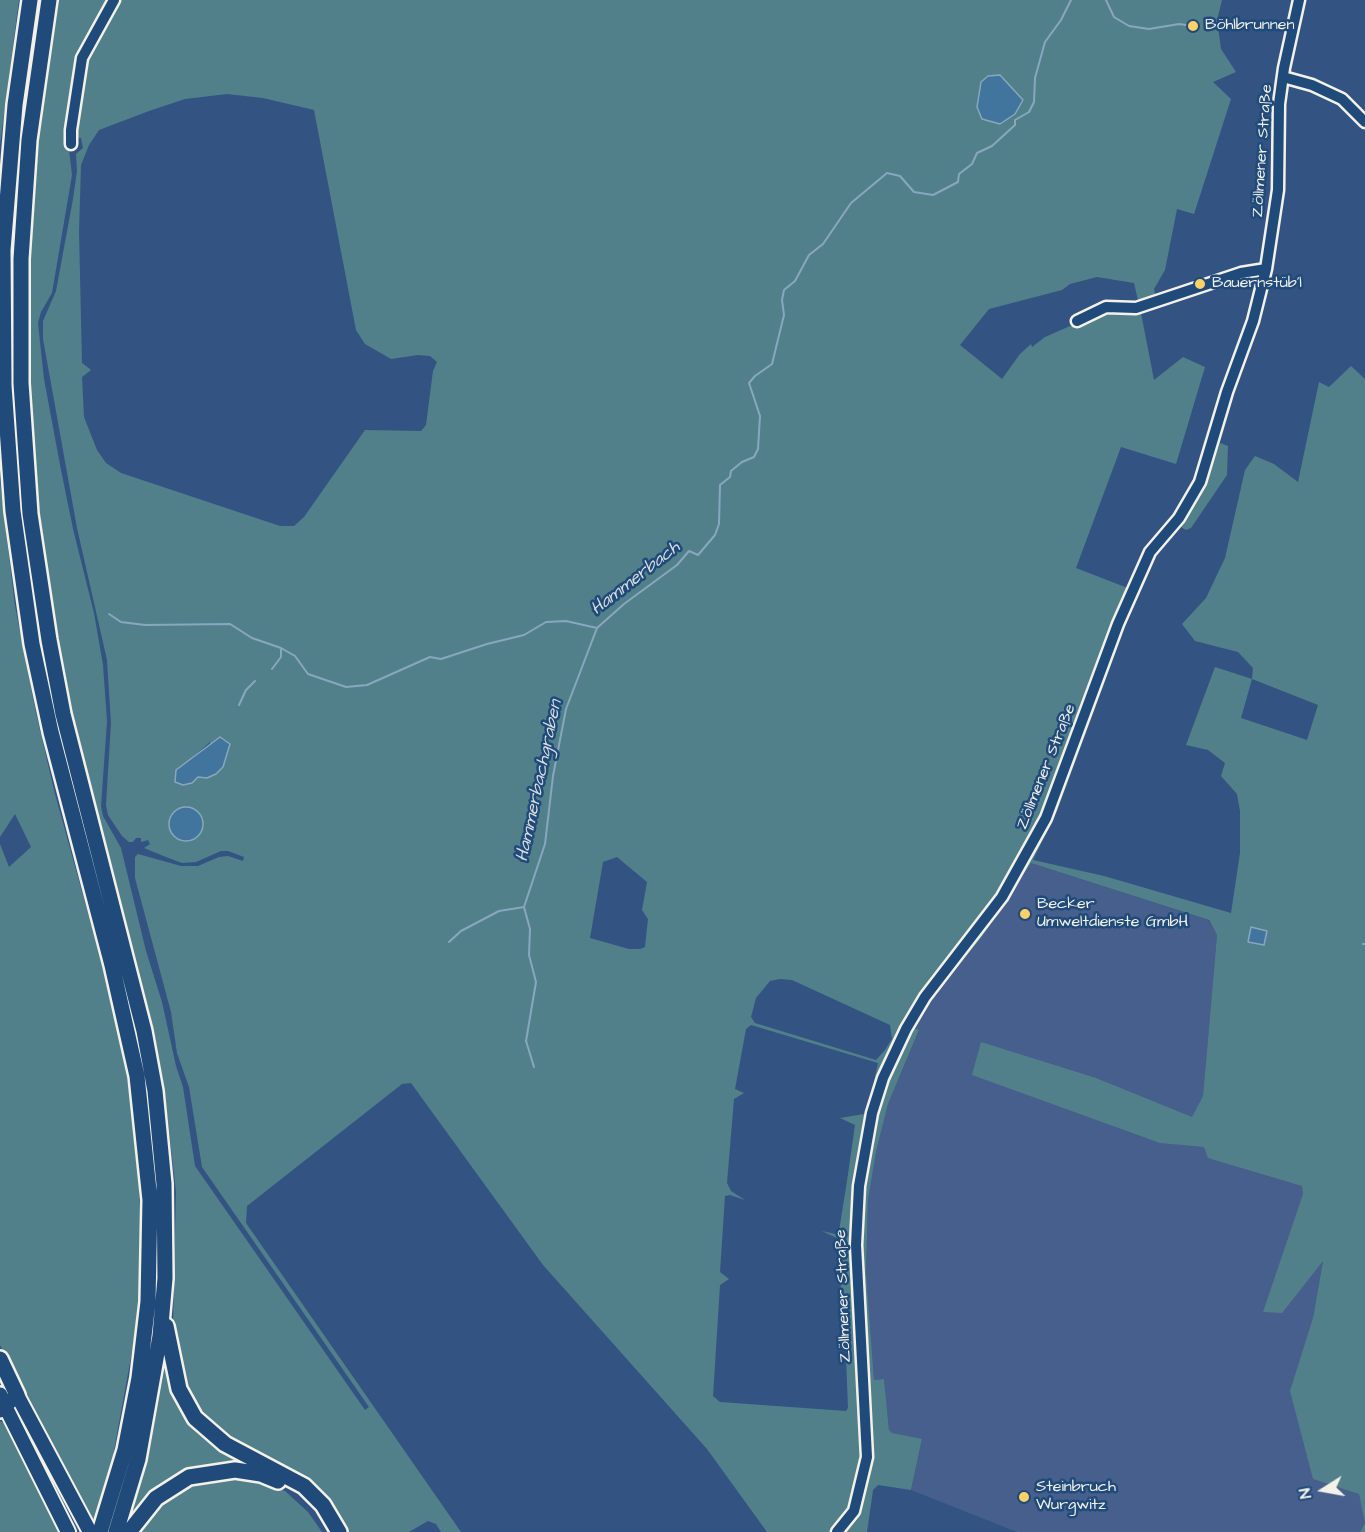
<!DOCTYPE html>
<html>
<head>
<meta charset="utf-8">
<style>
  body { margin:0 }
  #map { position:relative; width:1365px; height:1532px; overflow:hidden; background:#335483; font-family:"Architects Daughter",sans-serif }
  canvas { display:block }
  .north { position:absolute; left:1293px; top:1460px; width:60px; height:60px; -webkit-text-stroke:4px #1f4a7a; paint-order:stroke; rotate:259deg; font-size:16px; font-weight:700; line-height:24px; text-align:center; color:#f4f1e8 }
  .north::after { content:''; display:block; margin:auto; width:21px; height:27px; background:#f4f1e8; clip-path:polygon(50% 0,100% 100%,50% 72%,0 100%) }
</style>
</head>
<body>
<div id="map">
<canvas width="1365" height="1532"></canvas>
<div class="north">N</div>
</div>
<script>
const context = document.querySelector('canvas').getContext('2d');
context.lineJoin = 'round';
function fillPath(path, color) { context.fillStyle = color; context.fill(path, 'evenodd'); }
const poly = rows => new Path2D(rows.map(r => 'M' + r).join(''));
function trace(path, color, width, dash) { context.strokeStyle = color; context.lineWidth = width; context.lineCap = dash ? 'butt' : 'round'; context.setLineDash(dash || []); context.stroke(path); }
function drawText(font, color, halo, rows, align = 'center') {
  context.font = font + ' "Architects Daughter",sans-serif'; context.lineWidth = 5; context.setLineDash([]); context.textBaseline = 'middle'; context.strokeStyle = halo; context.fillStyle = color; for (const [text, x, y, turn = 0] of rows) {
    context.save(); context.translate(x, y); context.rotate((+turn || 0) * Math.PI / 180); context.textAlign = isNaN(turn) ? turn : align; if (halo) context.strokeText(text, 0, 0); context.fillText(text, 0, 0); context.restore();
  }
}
const built = poly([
  [1031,863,1208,920,1217,935,1203,1096,1193,1117,1295,1159,1323,1260,1313,1318,1359,1494,1365,1523,1360,1532,1017,1532,911,1490,922,1440,891,1433,889,1430,884,1379,874,1380,866,1272,868,1200,876,1152,888,1104,919,1031,912,1028,933,995,982,937]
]);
const green = poly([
  [0,0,19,0,0,145],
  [59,0,106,0,76,55,67,133,72,175,52,293,41,312,38,323,44,379,61,470,73,529,94,613,103,665,107,721,101,806,103,816,121,848,146,951,162,1002,176,1066,183,1087,195,1166,365,1410,369,1407,202,1167,189,1087,177,1053,171,1012,135,878,135,857,138,854,181,866,198,866,219,857,228,856,243,861,244,857,228,851,221,851,196,862,182,863,166,857,144,848,150,844,148,840,141,842,141,838,136,838,133,842,129,842,122,836,108,815,106,805,111,723,107,660,77,528,43,339,43,321,56,291,73,199,77,171,76,154,83,148,81,138,75,137,85,61,120,0,1222,0,1217,20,1221,49,1236,72,1213,82,1231,99,1194,214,1177,209,1165,270,1154,289,1156,299,1139,305,1134,283,1097,277,1070,284,1062,290,989,309,960,345,1002,379,1020,354,1031,344,1032,347,1045,337,1104,311,1141,313,1154,380,1183,357,1205,367,1176,464,1121,447,1076,568,1138,592,1057,811,1033,860,1104,876,1231,913,1240,853,1240,811,1237,794,1221,776,1225,763,1208,750,1186,745,1215,667,1252,679,1253,668,1238,652,1195,641,1182,624,1206,598,1225,558,1245,470,1255,456,1274,464,1298,482,1319,382,1329,387,1351,366,1365,379,1365,1532,1360,1532,1365,1523,1359,1494,1313,1479,1290,1391,1313,1318,1323,1261,1282,1313,1263,1312,1303,1194,1302,1186,1208,1158,1204,1147,1160,1143,972,1075,981,1042,1096,1078,1192,1117,1203,1096,1217,935,1209,920,1031,863,982,937,933,995,913,1028,919,1030,888,1104,876,1152,868,1200,866,1272,874,1380,884,1379,889,1430,892,1433,922,1439,911,1490,878,1485,873,1490,867,1532,767,1532,707,1449,543,1265,411,1083,402,1084,247,1206,246,1223,461,1532,441,1532,436,1524,428,1521,409,1532,342,1532,335,1516,215,1433,186,1396,173,1325,176,1192,164,1087,154,1030,73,714,58,640,39,509,30,385,30,260,38,143],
  [227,94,263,98,314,110,356,330,365,344,391,359,418,355,430,356,437,362,433,371,426,425,421,431,365,430,304,517,294,526,280,526,121,473,106,463,97,450,84,417,82,377,91,370,82,363,79,232,81,165,89,145,99,130,149,111,185,99],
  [1252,679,1318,705,1307,740,1241,718],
  [210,742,207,778,176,770,187,762],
  [617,857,647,882,642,910,648,919,645,947,640,949,629,949,590,938,603,862],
  [780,979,792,980,890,1025,892,1039,885,1050,876,1060,755,1023,751,1017,756,998,770,981],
  [751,1025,878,1063,868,1110,864,1114,840,1118,855,1125,847,1181,839,1231,835,1234,822,1231,839,1239,842,1320,840,1325,845,1332,848,1408,846,1411,720,1402,713,1396,720,1285,729,1279,720,1272,725,1196,730,1195,745,1200,731,1191,727,1183,734,1099,744,1093,735,1089,746,1029],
  [1220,443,1228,446,1227,475,1191,528,1186,530,1181,527,1204,489],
  [0,480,15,606,36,713,55,794,110,993,127,1077,137,1144,142,1253,139,1313,113,1456,93,1523,78,1493,75,1494,0,1345,0,844,9,867,31,847,15,814,0,837],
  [166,1361,180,1402,268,1471,215,1467,129,1522,150,1448],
  [0,1421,8,1425,18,1449,22,1450,62,1532,0,1532],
  [243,1476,285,1491,308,1512,322,1532,133,1532,148,1512,187,1487]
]);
const water = poly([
  [1000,75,1023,100,1015,114,1000,124,982,119,977,107,981,82,988,76,1000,75],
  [220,737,230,744,223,767,216,774,207,778,198,777,192,783,183,785,175,782,176,770,220,737],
  '169 824a17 17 0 1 1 34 0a17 17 0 1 1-34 0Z',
  [1251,927,1267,931,1264,945,1248,942,1251,927]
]);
const stream = poly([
  [1106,0,1114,17,1129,26,1149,29,1179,24,1193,26],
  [109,614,121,622,145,625,230,624,252,638,281,648,295,656,308,674,346,687,367,685,430,657,441,659,487,644,524,635,546,622,566,621,597,628,624,604,677,565,689,551,698,555,715,535,719,524,720,485,730,477,731,471,742,462,754,457,758,449,760,416,749,383,755,376,772,364,784,315,782,300,784,290,795,281,809,255,823,244,851,203,887,173,900,176,914,192,933,195,958,182,959,174,972,164,977,153,992,146,1015,125,1015,120,1029,112,1034,102,1035,78,1045,42,1061,20,1071,0],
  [272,669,281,657,281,648],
  [239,705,246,690,255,681],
  [449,942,461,931,499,911,524,907],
  [1363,944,1365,944],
  [534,1067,526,1041,536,982,529,955,530,929,524,907,545,844,553,776,566,709,597,628]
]);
const minor = poly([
  [1283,77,1312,85,1342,99,1365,122],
  [71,144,71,130,82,58,114,0],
  [1077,321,1106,307,1136,308,1241,273,1266,269],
  [837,1532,854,1511,867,1457,856,1245,859,1186,872,1113,883,1078,906,1029,925,997,1002,897,1046,818,1118,624,1150,552,1179,518,1200,482,1227,392,1253,321,1266,269,1278,190,1279,104,1284,68,1299,0]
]);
const major = poly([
  [17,1395,90,1532],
  [1,1398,68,1532]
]);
const highway = poly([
  [30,0,15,105,3,250,4,386,13,511,32,644,51,732,112,965,137,1076,150,1200,148,1302,139,1378,125,1450,100,1532],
  [49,0,29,140,21,259,21,383,30,514,49,640,63,714,144,1031,155,1091,164,1184,165,1278,160,1336,138,1459,116,1532],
  [166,1326,179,1389,195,1418,225,1444,304,1486,323,1505,339,1532],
  [0,1359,17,1395],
  [0,1395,0,1396],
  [0,1410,17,1395],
  [129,1532,156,1498,189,1477,235,1470,261,1474,278,1481]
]);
const markers = [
  [1193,26,6,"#ffd166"],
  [1200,284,6,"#ffd166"],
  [1025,914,6,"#ffd166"],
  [1024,1497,6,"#ffd166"]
];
const poiNames = [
  ["Böhlbrunnen",1205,26],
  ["Bauernstüb'l",1212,284],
  ["Becker",1037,905],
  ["Umweltdienste GmbH",1037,923],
  ["Steinbruch",1036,1488],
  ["Wurgwitz",1036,1506]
];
const streetNames = [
  ["Zöllmener Straße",1263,151,-86],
  ["Zöllmener Straße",1047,767,-68],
  ["Zöllmener Straße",844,1296,-92]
];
const waterNames = [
  ["Hammerbach",636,579,-38],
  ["Hammerbachgraben",540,781,-78]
];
fillPath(built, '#465f8c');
fillPath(green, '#51808a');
fillPath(water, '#41759e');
trace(water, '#89a7bc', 1.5);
trace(stream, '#89a7bc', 2);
trace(minor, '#f4f1e8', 15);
trace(major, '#f4f1e8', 18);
trace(highway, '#f4f1e8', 20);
trace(minor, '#1f4a7a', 10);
trace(major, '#1f4a7a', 14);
trace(highway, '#1f4a7a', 15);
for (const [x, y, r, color] of markers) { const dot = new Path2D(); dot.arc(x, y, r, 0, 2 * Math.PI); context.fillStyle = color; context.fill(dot); trace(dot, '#1f4a7a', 2); }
drawText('16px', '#f4f1e8', '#1f4a7a', poiNames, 'left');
drawText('16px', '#f4f1e8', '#1f4a7a', streetNames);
drawText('italic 18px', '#d9dedd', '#1f4a7a', waterNames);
</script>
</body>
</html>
